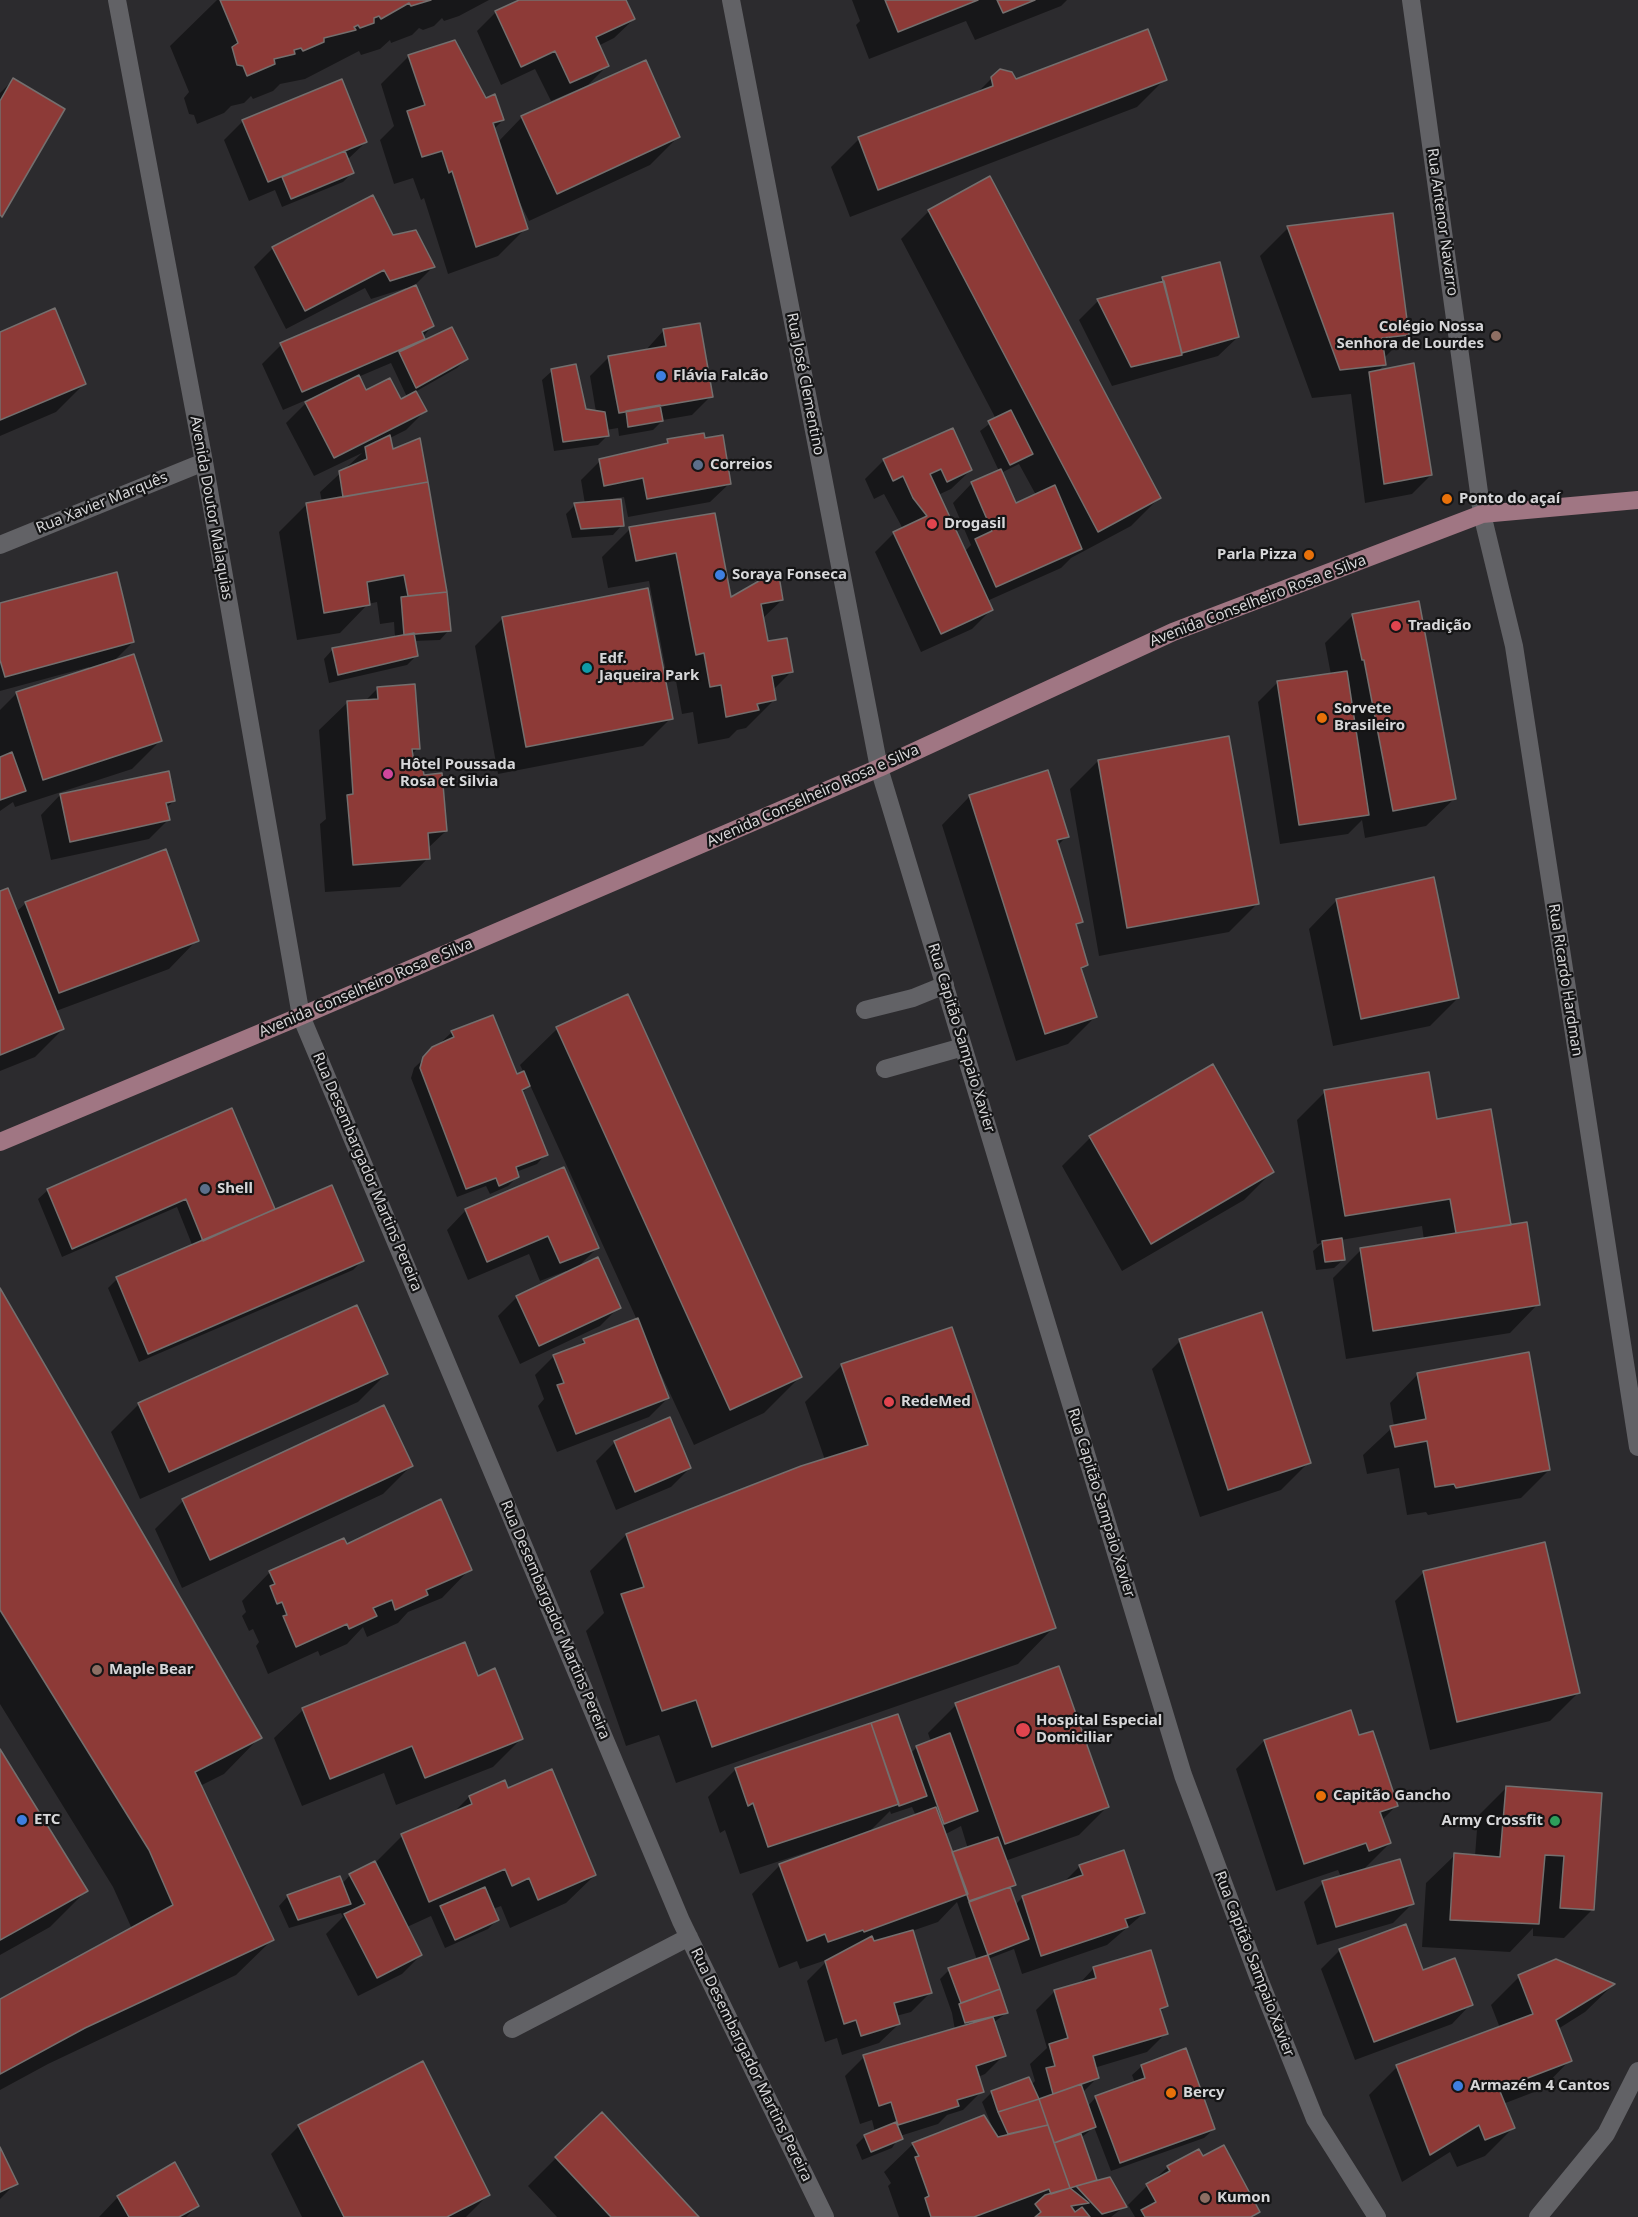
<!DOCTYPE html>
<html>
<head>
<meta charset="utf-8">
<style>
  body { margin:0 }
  canvas { display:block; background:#2c2b2e }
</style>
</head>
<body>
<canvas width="1638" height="2217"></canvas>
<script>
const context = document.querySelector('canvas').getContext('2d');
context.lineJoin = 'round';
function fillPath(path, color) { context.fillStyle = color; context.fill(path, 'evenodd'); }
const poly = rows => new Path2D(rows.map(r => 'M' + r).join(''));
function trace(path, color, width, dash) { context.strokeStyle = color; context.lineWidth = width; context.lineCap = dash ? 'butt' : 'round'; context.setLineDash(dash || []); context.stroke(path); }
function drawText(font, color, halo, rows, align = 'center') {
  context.font = font + ' "Noto Sans",sans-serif'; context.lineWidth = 4.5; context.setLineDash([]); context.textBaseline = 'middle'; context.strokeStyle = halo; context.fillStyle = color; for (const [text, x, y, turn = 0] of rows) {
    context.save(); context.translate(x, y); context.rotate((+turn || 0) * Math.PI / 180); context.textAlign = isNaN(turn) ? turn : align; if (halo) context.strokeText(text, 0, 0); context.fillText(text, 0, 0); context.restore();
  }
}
const shadow = poly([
  [217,0,489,0,459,16,444,21,442,18,434,26,423,30,419,28,412,35,391,43,390,40,380,49,361,55,359,51,305,79,280,84,273,91,253,99,251,96,244,103,231,106,224,113,197,124,194,115,189,114,184,98,189,92,170,46],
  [523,0,625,0,634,19,614,38,598,46,607,66,588,85,551,101,535,69,501,85,477,31,496,12],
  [852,0,1067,0,1061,6,975,40,966,21,869,59,856,25,860,21],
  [409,56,486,100,503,120,494,129,498,142,522,117,678,137,650,165,529,221,520,203,518,204,526,228,498,256,448,274,424,198,421,200,413,178,394,184,380,140,394,126,381,84],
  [992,78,1015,81,1165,79,1137,107,850,217,831,167,859,139,976,94],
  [13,80,1,216,0,217,0,93],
  [243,121,366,142,347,160,352,173,343,182,282,207,275,190,249,201,224,140],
  [929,211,1159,498,1131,526,1071,558,1061,568,987,601,991,610,972,629,921,652,875,552,894,533,903,529,884,494,874,499,865,479,884,460,971,470,951,489,938,495,964,552,971,545,953,503,972,483,999,471,980,431,996,419,901,239],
  [1019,464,1036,495,1015,505,1001,473],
  [1288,228,1408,334,1383,359,1384,365,1377,372,1431,475,1412,494,1365,503,1351,394,1312,398,1260,256],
  [393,237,433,267,414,286,432,326,416,345,466,359,457,368,415,392,425,411,406,430,390,438,392,451,419,440,449,630,440,640,414,641,417,655,407,665,329,683,324,659,333,649,395,638,394,622,380,624,377,602,368,604,340,633,297,640,279,532,307,504,322,502,320,492,362,453,314,476,286,423,311,398,283,410,262,364,281,345,407,290,406,288,371,299,365,288,286,329,254,267,273,248],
  [391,363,407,397,400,401,365,392,358,377],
  [1163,278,1238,337,1218,356,1112,386,1079,320,1098,301,1157,285],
  [664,330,711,396,692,415,663,420,653,430,619,436,618,428,606,430,607,436,598,445,554,451,542,380,552,371,585,411,596,412,590,376,609,357,645,351],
  [0,333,84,384,56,412,0,436],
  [668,441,730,483,710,502,628,517,624,497,610,499,622,525,613,535,572,538,566,514,575,505,585,504,581,480,600,461,662,446],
  [714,515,730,600,782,600,762,619,767,643,791,672,773,690,774,700,746,728,737,730,729,738,698,744,693,712,682,714,676,681,668,682,649,581,608,588,602,557,630,529],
  [0,605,133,642,112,663,160,741,132,769,15,807,13,802,0,811,0,710,16,694,90,670,89,667,0,691],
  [1353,615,1455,798,1426,826,1365,838,1362,820,1348,834,1280,844,1258,702,1277,683,1331,675,1325,643],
  [503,618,671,718,643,746,498,774,475,646],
  [378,688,418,748,411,755,412,765,422,776,446,831,427,849,428,858,400,887,325,892,320,824,326,819,319,730,348,702,365,701],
  [1098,761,1257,904,1229,932,1099,956,1070,789],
  [60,795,174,801,166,808,168,820,149,839,51,860,41,815],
  [970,796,1067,836,1057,846,1081,921,1075,927,1086,965,1081,970,1096,1016,1068,1044,1016,1061,942,825],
  [0,893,16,912,26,903,197,940,169,969,56,1011,63,1029,35,1057,0,1071],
  [1337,900,1458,998,1430,1026,1333,1046,1309,929],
  [627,996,800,1377,764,1413,694,1445,661,1374,659,1375,668,1398,649,1417,557,1452,538,1406,544,1399,535,1375,554,1356,576,1348,584,1340,637,1320,530,1085,522,1093,546,1154,537,1164,516,1172,518,1176,508,1186,490,1194,486,1186,457,1197,411,1078,414,1068,452,1032,516,1076,524,1073,520,1065,557,1029],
  [1325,1092,1435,1120,1510,1226,1538,1304,1510,1333,1346,1359,1333,1278,1361,1250,1424,1240,1422,1226,1341,1240,1344,1259,1334,1268,1316,1270,1313,1251,1322,1243,1317,1244,1297,1120],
  [231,1110,274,1211,363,1260,353,1270,139,1362,108,1288,117,1279,193,1247,177,1207,62,1257,38,1199,48,1190],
  [1090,1138,1272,1172,1244,1200,1122,1271,1062,1166],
  [466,1210,598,1247,576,1269,619,1307,600,1326,520,1364,498,1316,517,1297,567,1274,566,1271,540,1281,529,1254,468,1280,447,1230],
  [0,1291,260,1737,224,1774,200,1786,273,1939,236,1975,48,2064,0,2090,0,2000,132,1929,113,1887,0,1704],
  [1180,1341,1309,1462,1281,1490,1200,1517,1152,1369],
  [842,1365,1054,1627,1018,1664,676,1783,659,1735,626,1746,586,1631,604,1613,590,1571,626,1535,825,1460,805,1402],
  [386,1374,358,1402,140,1499,111,1432,139,1404],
  [1418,1374,1549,1470,1521,1498,1428,1515,1426,1512,1407,1515,1399,1468,1367,1474,1363,1455,1394,1426,1390,1403],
  [615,1442,690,1468,671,1487,616,1510,596,1461],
  [411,1466,383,1494,182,1588,155,1529,183,1501],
  [346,1546,470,1569,442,1598,408,1612,398,1623,367,1637,363,1627,347,1644,320,1656,318,1651,268,1674,256,1646,259,1642,253,1629,249,1631,242,1616,246,1612,242,1601,270,1572],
  [1424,1572,1578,1693,1550,1721,1430,1750,1395,1601],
  [464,1644,477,1678,521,1739,493,1767,396,1805,384,1773,302,1806,274,1738,303,1710],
  [956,1705,1107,1807,1079,1835,1005,1861,1014,1885,1009,1889,1015,1905,1023,1897,1062,1884,1080,1866,1144,1913,1107,1945,1022,1974,1014,1949,988,1959,1006,2013,993,2023,1004,2055,985,2074,978,2077,982,2091,963,2110,947,2115,938,2124,900,2136,892,2148,862,2160,856,2145,865,2136,875,2132,872,2120,860,2124,845,2076,864,2057,955,2030,952,2013,940,1979,949,1970,977,1960,957,1902,938,1922,912,1931,930,1993,911,2012,896,2016,899,2024,879,2043,842,2055,837,2038,825,2042,807,1981,829,1959,800,1969,797,1961,779,1968,752,1894,780,1865,833,1846,832,1844,740,1874,725,1830,720,1833,708,1797,736,1769,911,1753,917,1747,931,1742,928,1733],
  [912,1807,916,1816,867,1834,890,1811,891,1814],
  [961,1826,968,1849,951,1854,944,1835],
  [1358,1737,1396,1806,1382,1820,1390,1843,1361,1872,1412,1904,1393,1923,1317,1945,1304,1902,1323,1883,1341,1877,1338,1870,1276,1891,1236,1769,1264,1741],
  [0,1752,86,1891,50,1927,0,1955],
  [504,1782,507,1790,595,1875,566,1903,510,1928,501,1906,493,1909,497,1920,488,1929,445,1948,431,1916,407,1927,421,1955,402,1974,358,1996,326,1934,343,1917,341,1913,289,1928,279,1906,288,1896,342,1884,350,1875,375,1863,402,1836,453,1813,469,1797],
  [1506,1788,1600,1794,1592,1910,1564,1938,1533,1936,1533,1928,1510,1952,1422,1947,1426,1883,1455,1855,1475,1856,1478,1816],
  [1340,1950,1422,1971,1471,2004,1452,2024,1355,2060,1321,1969],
  [1094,1968,1166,2006,1160,2012,1166,2033,1147,2052,1094,2068,1097,2078,1082,2093,1087,2107,1096,2097,1135,2083,1132,2075,1142,2066,1214,2129,1204,2138,1111,2171,1094,2127,1081,2138,1096,2182,1125,2206,1111,2217,899,2217,888,2186,891,2183,884,2172,913,2144,993,2129,982,2102,992,2092,1031,2085,1035,2081,1030,2064,1047,2048,1036,2010,1055,1991,1078,1985],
  [1519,1977,1613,1985,1585,2012,1558,2029,1570,2060,1542,2089,1503,2104,1513,2128,1485,2156,1457,2167,1450,2152,1402,2182,1369,2095,1397,2067,1500,2028,1491,2005],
  [299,2126,488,2195,466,2217,302,2217,271,2154],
  [0,2150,16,2183,0,2199],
  [556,2158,697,2217,557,2217,528,2186],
  [1202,2158,1258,2212,1253,2217,1135,2217,1128,2205,1147,2186,1168,2167],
  [118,2197,197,2206,186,2217,99,2217]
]);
const building = poly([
  [220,0,431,0,411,6,409,3,381,19,379,16,374,18,374,23,360,28,358,25,354,27,356,30,324,38,324,42,303,51,301,48,294,50,295,54,274,59,275,64,247,76,243,66,237,65,232,47,238,43,220,0],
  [519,0,626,0,635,19,596,37,609,66,570,83,555,51,521,67,495,11,519,0],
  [885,0,978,0,898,32,885,0],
  [997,0,1035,0,1003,13,997,0],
  [1148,29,1167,80,878,190,858,137,993,86,991,77,1000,69,1012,72,1016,79,1148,29],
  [455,40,486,98,495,94,504,120,493,123,528,229,476,247,452,171,449,173,442,151,422,157,407,111,425,105,408,55,455,40],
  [646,60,680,137,557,194,521,116,646,60],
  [13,78,65,109,2,217,0,215,0,101,13,78],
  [342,79,367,142,268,182,242,120,342,79],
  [345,151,354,173,291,199,282,177,345,151],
  [990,176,1161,498,1098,532,928,210,990,176],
  [373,195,393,235,416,230,435,267,390,281,384,270,305,311,272,247,373,195],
  [1393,213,1409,335,1382,338,1386,365,1340,370,1287,226,1393,213],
  [1220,262,1239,337,1182,353,1162,277,1220,262],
  [1164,281,1182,355,1131,367,1097,299,1164,281],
  [416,285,434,326,422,332,425,339,302,392,280,343,416,285],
  [55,308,86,384,0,420,0,332,55,308],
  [700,323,713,397,619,413,608,356,666,346,663,329,700,323],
  [452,327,468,359,416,388,399,352,452,327],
  [1414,363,1432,475,1384,484,1369,372,1414,363],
  [576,364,586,409,605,412,609,436,563,442,551,369,576,364],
  [359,375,366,390,390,378,401,399,416,391,427,411,334,458,305,402,359,375],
  [660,405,663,421,628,427,626,411,660,405],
  [1011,410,1033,454,1010,465,988,421,1011,410],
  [953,428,972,470,947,482,941,469,930,474,993,610,941,634,893,532,927,516,913,498,903,476,893,481,883,459,953,428],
  [704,433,705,438,723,435,731,484,647,499,643,478,604,486,599,459,668,443,667,439,704,433],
  [390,435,393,449,420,438,428,482,343,497,339,471,367,459,365,447,390,435],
  [1001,469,1016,503,1055,485,1082,549,996,587,975,539,992,531,971,482,1001,469],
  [428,482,447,592,408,596,404,575,367,582,370,605,324,613,306,503,428,482],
  [621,499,624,526,581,529,574,503,621,499],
  [715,513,731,597,778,570,783,600,761,604,768,641,787,638,793,672,772,676,776,700,757,704,759,710,726,717,721,685,710,687,704,653,696,655,676,553,636,561,629,527,715,513],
  [117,572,134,642,5,677,0,660,0,603,117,572],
  [648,588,673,719,526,747,502,617,648,588],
  [447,592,451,631,404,635,401,597,447,592],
  [1419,601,1456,799,1393,811,1364,660,1362,660,1352,614,1419,601],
  [414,633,418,656,338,675,332,648,414,633],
  [134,654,162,741,43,780,16,692,134,654],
  [1347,671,1369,815,1299,825,1277,681,1347,671],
  [415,684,420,749,412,749,414,763,422,763,424,775,442,773,447,831,428,833,430,859,353,865,347,795,353,794,347,701,378,699,377,687,415,684],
  [1229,736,1259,904,1127,928,1098,760,1229,736],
  [12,752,26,791,0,800,0,757,12,752],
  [1048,770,1069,837,1057,840,1083,922,1076,924,1088,965,1081,968,1097,1017,1045,1034,969,795,1048,770],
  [169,771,175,801,166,803,170,820,70,842,60,794,169,771],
  [166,849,199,941,59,993,25,902,166,849],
  [1434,877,1459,998,1361,1019,1336,899,1434,877],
  [8,888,64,1029,0,1055,0,891,8,888],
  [628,994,802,1377,730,1410,556,1027,628,994],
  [493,1015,517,1074,524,1071,530,1086,522,1090,548,1155,516,1167,519,1177,499,1186,496,1178,466,1189,420,1068,423,1057,432,1047,454,1037,451,1031,493,1015],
  [1213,1064,1274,1172,1151,1244,1089,1136,1213,1064],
  [1429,1072,1437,1119,1491,1109,1511,1225,1456,1233,1450,1199,1345,1216,1324,1090,1429,1072],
  [232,1108,275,1209,203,1241,186,1199,72,1249,47,1189,232,1108],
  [564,1167,599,1248,560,1263,548,1236,487,1262,465,1209,564,1167],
  [332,1185,364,1261,148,1354,116,1277,332,1185],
  [1527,1222,1540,1305,1373,1331,1360,1248,1527,1222],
  [1342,1238,1345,1260,1325,1262,1322,1241,1342,1238],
  [598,1257,621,1308,539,1346,516,1296,598,1257],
  [0,1288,262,1738,195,1772,274,1940,85,2028,0,2074,0,1999,173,1905,149,1850,0,1610,0,1288],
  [357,1305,388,1374,169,1472,138,1403,357,1305],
  [1262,1312,1311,1463,1228,1490,1179,1339,1262,1312],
  [638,1318,669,1398,576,1434,557,1385,564,1383,553,1355,585,1343,583,1339,638,1318],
  [952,1327,1056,1628,712,1747,696,1700,662,1711,621,1594,644,1587,626,1534,801,1466,868,1445,841,1364,952,1327],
  [1529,1352,1550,1470,1456,1488,1454,1484,1435,1487,1427,1441,1395,1447,1390,1426,1426,1419,1417,1373,1529,1352],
  [384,1405,413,1466,210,1560,182,1499,384,1405],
  [670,1417,691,1468,635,1492,614,1441,670,1417],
  [441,1499,472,1570,426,1590,428,1595,395,1610,392,1600,373,1608,377,1616,349,1629,347,1624,296,1647,283,1616,287,1615,282,1602,277,1604,270,1586,275,1584,269,1571,344,1538,347,1544,441,1499],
  [1545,1542,1580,1693,1457,1722,1423,1571,1545,1542],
  [465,1642,478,1676,495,1668,523,1739,425,1778,412,1746,330,1779,302,1708,465,1642],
  [1059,1666,1109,1807,1005,1844,955,1703,1059,1666],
  [1351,1710,1359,1735,1373,1731,1398,1806,1380,1812,1391,1843,1369,1851,1366,1843,1304,1864,1264,1740,1351,1710],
  [898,1714,927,1796,899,1806,871,1723,898,1714],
  [871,1723,899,1804,768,1847,753,1803,748,1806,735,1768,871,1723],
  [950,1733,978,1811,944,1824,916,1746,950,1733],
  [0,1749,88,1891,0,1940,0,1749],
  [552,1769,596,1875,538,1900,529,1878,512,1886,505,1869,429,1902,401,1834,472,1804,469,1796,505,1780,508,1788,552,1769],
  [1506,1786,1602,1793,1594,1910,1560,1908,1564,1856,1545,1855,1539,1924,1450,1920,1454,1853,1500,1857,1506,1786],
  [936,1807,968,1894,864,1932,863,1930,828,1942,825,1934,807,1941,779,1864,936,1807],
  [998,1837,1016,1885,969,1901,952,1852,998,1837],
  [1124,1850,1145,1913,1125,1919,1128,1927,1041,1956,1022,1896,1083,1875,1079,1865,1124,1850],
  [1400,1859,1414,1904,1336,1927,1322,1881,1400,1859],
  [375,1861,422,1955,377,1978,344,1914,365,1904,349,1874,375,1861],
  [340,1876,351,1904,298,1920,287,1895,340,1876],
  [485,1887,499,1920,455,1940,440,1906,485,1887],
  [1010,1887,1029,1939,988,1955,969,1902,1010,1887],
  [1406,1924,1423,1970,1455,1958,1473,2005,1374,2042,1339,1949,1406,1924],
  [913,1930,932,1993,894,2003,900,2024,861,2036,856,2020,844,2024,825,1961,872,1936,874,1941,913,1930],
  [1151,1950,1168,2006,1160,2009,1168,2034,1093,2056,1099,2078,1053,2094,1046,2068,1055,2066,1049,2044,1068,2038,1054,1990,1096,1978,1093,1967,1151,1950],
  [988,1955,1000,1989,961,2003,948,1968,988,1955],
  [1556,1959,1615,1984,1556,2020,1572,2061,1499,2089,1515,2128,1485,2140,1479,2125,1430,2155,1396,2065,1533,2014,1518,1975,1556,1959],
  [1000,1989,1008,2013,965,2023,959,2004,1000,1989],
  [993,2017,1006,2056,976,2066,984,2092,957,2100,959,2106,898,2125,891,2102,879,2106,863,2055,993,2017],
  [1186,2048,1215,2129,1120,2163,1095,2096,1145,2078,1141,2065,1186,2048],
  [423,2061,490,2195,447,2217,344,2217,298,2125,423,2061],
  [1029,2077,1039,2099,998,2112,991,2091,1029,2077],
  [1081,2084,1096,2127,1054,2143,1039,2099,1081,2084],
  [1039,2099,1048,2125,1008,2134,998,2112,1039,2099],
  [602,2112,699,2217,611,2217,555,2157,602,2112],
  [984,2115,998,2137,1048,2125,1070,2188,1051,2194,1049,2189,974,2217,931,2217,925,2198,929,2196,915,2157,919,2156,912,2143,984,2115],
  [896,2122,903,2139,871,2152,864,2135,896,2122],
  [1081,2134,1097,2180,1070,2188,1054,2143,1081,2134],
  [1224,2145,1260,2212,1251,2217,1145,2217,1141,2210,1156,2202,1146,2184,1170,2171,1167,2166,1199,2149,1203,2156,1224,2145],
  [0,2147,18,2184,0,2192,0,2147],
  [175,2162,199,2206,179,2217,129,2217,117,2196,175,2162],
  [1110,2177,1127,2207,1102,2214,1076,2186,1110,2177],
  [1070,2188,1089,2203,1071,2206,1075,2212,1082,2207,1090,2217,1035,2217,1041,2212,1035,2204,1045,2195,1070,2188]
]);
const minor = poly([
  [117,0,204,462,301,1016,681,1921,825,2217],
  [731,0,879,768,1183,1775,1259,1979,1315,2119,1377,2217],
  [1411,0,1482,514,1514,646,1638,1447],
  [0,545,204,462],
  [865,1010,913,998,945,985],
  [885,1069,963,1047],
  [512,2029,689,1937],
  [1538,2217,1606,2134,1638,2071]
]);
const major = poly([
  [0,1142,301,1016,879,768,1173,632,1482,514,1638,500]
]);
const markers = [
  [1496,336,6,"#8d6e63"],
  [661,376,6,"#3f7fe0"],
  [698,465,6,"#5c6f8a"],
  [1447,499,6,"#e8710a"],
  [932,524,6,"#e0444e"],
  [1309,555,6,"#e8710a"],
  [720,575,6,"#3f7fe0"],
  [1396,626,6,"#e0444e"],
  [587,668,6,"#0f9aa8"],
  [1322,718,6,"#e8710a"],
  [388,774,6,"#d1479c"],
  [205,1189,6,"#5c6f8a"],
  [889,1402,6,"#e0444e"],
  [97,1670,6,"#8d6e63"],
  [1023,1730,8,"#e0444e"],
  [1321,1796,6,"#e8710a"],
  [22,1820,6,"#3f7fe0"],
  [1555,1821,6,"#2e9e5b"],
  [1458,2086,6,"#3f7fe0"],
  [1171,2093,6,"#e8710a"],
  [1205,2198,6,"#8d6e63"]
];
const streetNames = [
  ["Rua Antenor Navarro",1442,222,82],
  ["Rua José Clementino",805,384,79],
  ["Rua Xavier Marquês",102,503,-22],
  ["Avenida Doutor Malaquias",211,508,80],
  ["Avenida Conselheiro Rosa e Silva",1258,601,-21],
  ["Avenida Conselheiro Rosa e Silva",813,796,-24],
  ["Rua Ricardo Hardman",1565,980,81],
  ["Avenida Conselheiro Rosa e Silva",366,988,-23],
  ["Rua Capitão Sampaio Xavier",961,1038,73],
  ["Rua Desembargador Martins Pereira",367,1172,67],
  ["Rua Capitão Sampaio Xavier",1101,1503,73],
  ["Rua Desembargador Martins Pereira",555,1620,67],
  ["Rua Capitão Sampaio Xavier",1254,1964,69],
  ["Rua Desembargador Martins Pereira",751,2065,64]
];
const poiNames = [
  ["Colégio Nossa",1484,327,"right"],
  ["Senhora de Lourdes",1484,344,"right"],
  ["Flávia Falcão",673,376],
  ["Correios",710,465],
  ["Ponto do açaí",1459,499],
  ["Drogasil",944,524],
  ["Parla Pizza",1297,555,"right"],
  ["Soraya Fonseca",732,575],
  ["Tradição",1408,626],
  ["Edf.",599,659],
  ["Jaqueira Park",599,676],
  ["Sorvete",1334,709],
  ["Brasileiro",1334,726],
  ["Hôtel Poussada",400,765],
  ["Rosa et Silvia",400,782],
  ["Shell",217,1189],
  ["RedeMed",901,1402],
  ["Maple Bear",109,1670],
  ["Hospital Especial",1036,1721],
  ["Domiciliar",1036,1738],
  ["Capitão Gancho",1333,1796],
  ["ETC",34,1820],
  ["Army Crossfit",1543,1821,"right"],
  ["Armazém 4 Cantos",1470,2086],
  ["Bercy",1183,2093],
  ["Kumon",1217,2198]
];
fillPath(shadow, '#0007');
fillPath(building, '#8d3a37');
trace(building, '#746f6e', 1.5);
trace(minor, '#626266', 18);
trace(major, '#a07683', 18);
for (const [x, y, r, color] of markers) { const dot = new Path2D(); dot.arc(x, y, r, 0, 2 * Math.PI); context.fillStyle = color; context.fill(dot); trace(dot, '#141415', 2); }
drawText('15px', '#d7d7d9', '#141415', streetNames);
drawText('bold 15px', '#d7d7d9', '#141415', poiNames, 'left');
</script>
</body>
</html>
